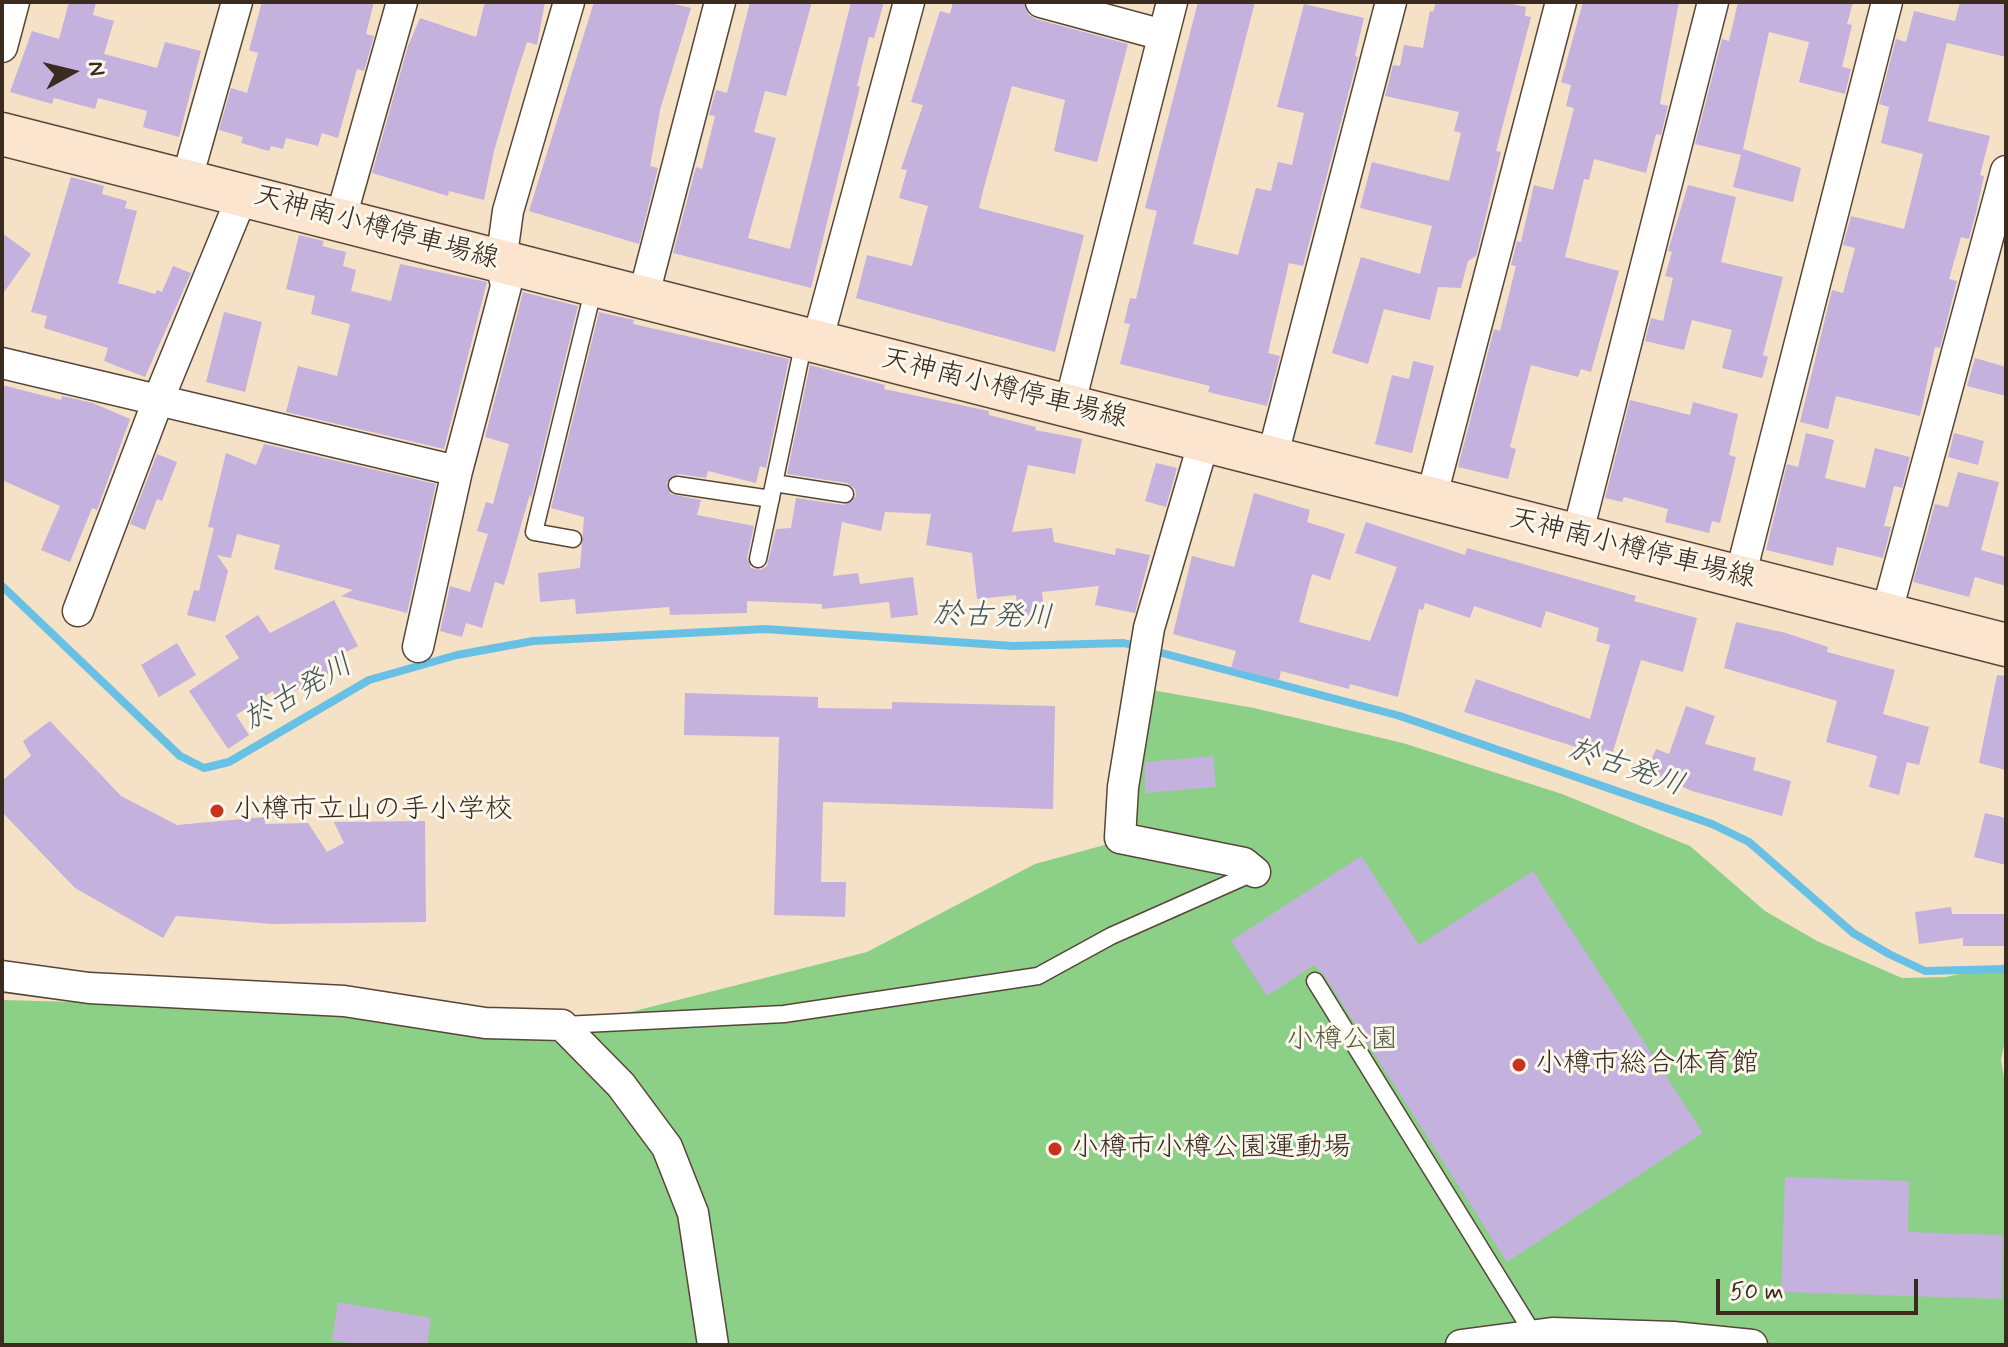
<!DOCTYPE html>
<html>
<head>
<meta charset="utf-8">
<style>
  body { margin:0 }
  #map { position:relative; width:2008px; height:1347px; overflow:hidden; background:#f5e1c6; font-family:Mynerve,sans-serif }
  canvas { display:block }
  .frame { position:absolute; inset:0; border:4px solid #3b2a1e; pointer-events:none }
  .north { position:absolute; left:32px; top:32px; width:80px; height:80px; -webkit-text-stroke:6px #fbf7ec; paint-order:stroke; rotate:82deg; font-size:22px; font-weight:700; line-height:32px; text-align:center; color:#3b2a1e }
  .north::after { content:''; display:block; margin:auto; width:28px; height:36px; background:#3b2a1e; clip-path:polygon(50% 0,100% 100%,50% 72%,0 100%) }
  .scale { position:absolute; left:1716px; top:1279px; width:202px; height:36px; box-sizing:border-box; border:4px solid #3b2a1e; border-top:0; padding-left:10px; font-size:24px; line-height:28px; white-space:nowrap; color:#3b2a1e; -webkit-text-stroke:6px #fbf7ec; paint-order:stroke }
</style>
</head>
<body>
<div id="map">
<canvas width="2008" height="1347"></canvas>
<div class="frame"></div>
<div class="north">N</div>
<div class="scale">50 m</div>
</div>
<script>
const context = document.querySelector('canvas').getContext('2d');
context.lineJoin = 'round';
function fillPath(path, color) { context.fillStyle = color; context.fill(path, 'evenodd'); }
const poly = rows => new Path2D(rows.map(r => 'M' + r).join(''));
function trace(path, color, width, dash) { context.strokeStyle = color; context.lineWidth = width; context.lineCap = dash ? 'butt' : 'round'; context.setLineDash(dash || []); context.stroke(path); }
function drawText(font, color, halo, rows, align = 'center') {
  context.font = font + ' Mynerve,"Klee One",sans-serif'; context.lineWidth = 6; context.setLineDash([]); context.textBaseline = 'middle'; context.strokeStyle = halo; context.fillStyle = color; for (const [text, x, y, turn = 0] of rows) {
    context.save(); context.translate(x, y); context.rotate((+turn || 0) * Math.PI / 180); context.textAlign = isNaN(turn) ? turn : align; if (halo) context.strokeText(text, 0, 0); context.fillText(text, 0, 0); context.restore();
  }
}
const green = poly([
  [1123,685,1254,708,1403,743,1562,794,1690,846,1765,911,1817,941,1902,978,1946,977,2006,964,2006,1036,2001,1060,2006,1088,2006,1345,2,1345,2,1000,289,1008,532,1037,867,952,1035,864,1112,843]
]);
const stream = poly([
  [2,586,180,756,204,768,229,762,369,680,457,655,533,641,765,629,1013,646,1124,643,1400,716,1712,824,1749,842,1853,933,1889,954,1925,971,2006,969]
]);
const building = poly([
  [69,2,96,2,93,15,114,21,104,54,157,68,165,42,201,51,179,137,143,127,147,111,98,98,95,109,54,98,52,104,10,92,32,31,59,39],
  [262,2,374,2,366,34,374,36,364,71,357,69,338,138,322,133,318,146,286,138,283,149,271,146,269,151,241,143,243,137,219,130,231,88,247,93,258,53,249,50],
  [485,2,545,2,537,45,527,42,516,76,494,151,484,200,449,191,448,196,372,173,408,46,420,18,476,37],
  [594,2,666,2,691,8,660,110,650,166,658,168,639,244,529,211],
  [750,2,812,2,786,96,765,91,754,132,776,138,748,238,790,249,851,2,884,2,874,38,869,37,857,86,860,87,811,288,673,253,696,167,702,169,715,116,709,115,716,90,727,93],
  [953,2,1024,2,1028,14,1036,19,1128,44,1097,162,1054,151,1065,100,1012,86,984,187,979,208,1084,235,1055,352,856,298,867,255,912,266,928,206,899,198,907,170,901,169,923,105,911,102,940,11,950,14],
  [1198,2,1255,2,1193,244,1238,255,1256,188,1271,191,1278,162,1292,165,1304,113,1277,107,1304,4,1364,18,1355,56,1358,57,1303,266,1289,263,1268,353,1280,356,1267,406,1208,392,1210,386,1120,364,1130,324,1124,323,1130,298,1136,299,1157,211,1145,208],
  [1436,2,1503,2,1526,7,1525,16,1531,17,1496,151,1501,152,1482,232,1476,256,1468,261,1461,288,1438,287,1430,320,1384,309,1368,364,1332,353,1361,257,1420,274,1432,226,1360,208,1372,162,1449,181,1461,133,1454,131,1459,112,1385,96,1393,65,1400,66,1404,45,1423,48,1430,11,1433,12],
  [1583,2,1679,2,1660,104,1668,106,1661,135,1656,134,1646,173,1594,159,1589,180,1584,179,1565,257,1619,271,1591,372,1581,369,1578,377,1531,365,1510,447,1516,449,1508,479,1458,467,1494,329,1500,331,1516,266,1511,265,1517,241,1521,242,1534,185,1553,190,1574,108,1566,106,1571,85,1561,82],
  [1738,2,1853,2,1847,24,1852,25,1842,67,1851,69,1845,94,1799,82,1809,42,1769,32,1743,149,1801,168,1793,202,1733,187,1741,155,1695,144,1722,39,1729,41],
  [1960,2,2006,2,2006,57,1947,43,1928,121,1990,136,1980,175,1984,176,1976,213,1969,239,1961,237,1949,279,1957,281,1940,348,1935,347,1920,416,1836,396,1828,429,1800,422,1832,290,1843,293,1855,248,1843,245,1851,216,1904,229,1923,154,1881,143,1889,107,1879,104,1896,39,1906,42,1914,11,1955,21],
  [71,177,104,186,102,194,127,201,125,208,137,211,118,283,155,294,157,290,162,292,173,266,191,273,145,377,104,361,108,348,44,328,47,316,31,312],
  [1688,185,1736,197,1721,262,1783,277,1763,355,1768,357,1762,378,1722,368,1732,330,1692,320,1684,350,1645,341,1651,318,1663,321,1673,278,1665,276,1672,252,1668,251],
  [2,233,31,254,2,295],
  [299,235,324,241,322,246,346,252,343,266,356,270,351,291,391,301,400,264,487,282,444,449,286,412,298,366,337,376,350,324,311,314,315,296,286,289],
  [523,292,578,306,531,499,530,494,504,585,495,582,482,628,466,623,462,637,440,631,450,586,470,592,488,534,477,531,486,502,493,504,509,444,485,437],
  [224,312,262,322,245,392,206,382],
  [599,312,634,320,633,324,789,359,766,468,760,466,756,483,708,471,706,478,678,474,666,483,671,494,701,500,697,515,754,526,747,558,751,568,761,570,767,566,776,529,791,528,796,498,844,505,856,496,855,489,847,483,787,474,810,365,885,385,884,389,989,411,989,415,1036,427,1035,430,1082,439,1075,474,1028,465,1012,532,1052,528,1054,542,1115,555,1116,548,1150,555,1135,613,1095,605,1099,586,1042,592,1044,614,1018,616,1016,595,977,599,972,553,926,545,931,514,885,512,881,531,842,522,833,576,858,573,860,584,913,577,918,615,891,618,889,602,822,609,822,604,747,601,747,613,670,615,669,607,576,614,575,599,540,602,538,573,580,568,584,517,551,508],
  [1975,358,2006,367,2006,396,1967,386],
  [1413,361,1434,366,1412,453,1375,444,1392,375,1409,379],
  [2,385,61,400,62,396,93,403,130,419,97,510,92,508,70,562,41,550,60,506,2,480],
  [1630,400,1690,415,1693,402,1738,414,1729,455,1736,457,1720,523,1712,521,1709,533,1665,522,1668,509,1624,497,1622,502,1605,498],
  [1806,433,1834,440,1825,478,1865,488,1875,448,1910,457,1902,488,1894,486,1884,526,1891,527,1883,558,1837,547,1833,566,1766,550,1787,464,1798,467],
  [1954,433,1984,441,1978,465,1948,457],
  [264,444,436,484,407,613,341,596,353,590,274,569,280,545,237,534,231,558,217,555,228,571,215,622,187,615,194,590,199,591,214,528,208,527,226,453,256,465],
  [157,454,177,462,162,501,157,499,145,530,130,524],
  [1156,463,1177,468,1166,507,1145,501],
  [1958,472,1999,482,1981,550,2006,557,2006,586,1975,577,1969,597,1913,582,1935,504,1948,507],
  [1254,493,1310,510,1307,522,1345,534,1330,580,1312,574,1299,622,1370,641,1397,567,1355,553,1366,522,1465,555,1467,548,1636,596,1634,601,1697,618,1683,672,1641,660,1611,758,1464,712,1476,679,1590,719,1610,645,1596,641,1599,628,1546,611,1541,628,1474,606,1470,618,1425,603,1423,610,1419,609,1398,697,1350,684,1349,689,1281,671,1279,680,1231,668,1236,651,1173,634,1192,556,1234,567],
  [334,600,358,646,344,653,349,663,277,700,273,691,236,715,249,735,228,749,189,691,239,658,225,636,258,615,270,633],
  [1736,622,1786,633,1828,647,1827,652,1895,670,1883,714,1929,727,1919,765,1907,762,1899,795,1869,787,1877,756,1826,742,1837,701,1724,668],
  [177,643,196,675,159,697,141,665],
  [1997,675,2006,676,2006,770,1979,763],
  [685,693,818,697,818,708,892,709,892,702,1055,706,1053,809,823,802,821,882,846,882,845,917,774,915,779,737,684,735],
  [1686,706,1715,716,1705,744,1756,758,1753,770,1791,781,1782,816,1692,791,1647,771,1656,749,1669,754],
  [50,721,121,796,177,825,265,817,265,824,308,823,327,852,344,843,334,822,425,821,426,922,272,924,176,916,163,938,75,888,2,812,2,781,31,756,23,741],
  [1213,756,1216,787,1145,793,1145,762],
  [1985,813,2006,818,2006,865,1974,857],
  [1361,856,1419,945,1533,871,1703,1133,1507,1262,1324,975,1314,965,1267,996,1231,941],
  [1951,907,1952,914,2006,914,2006,946,1963,946,1963,938,1919,944,1915,912],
  [1785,1177,1909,1181,1908,1232,2003,1235,2002,1299,1781,1292],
  [338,1302,431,1318,427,1345,358,1345,332,1340]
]);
const service = poly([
  [774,483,845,494],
  [677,485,771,499],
  [573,539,534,532,594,287],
  [758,559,804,341],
  [1315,981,1534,1335],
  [564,1025,784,1014,1038,976,1111,936,1255,872]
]);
const minor = poly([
  [1041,2,1163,35],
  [2,47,14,2],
  [186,182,237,2],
  [340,221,402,2],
  [643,298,720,2],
  [817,342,909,2],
  [2,363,457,471],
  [1069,407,1172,2],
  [1204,441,1149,628,1123,787,1120,838,1244,863,1255,872],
  [1272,458,1391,2],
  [1431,499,1561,2],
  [1577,536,1713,2],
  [1740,577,1887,2],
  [78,611,159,398,243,194],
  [1886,615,2006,171],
  [418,647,457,471,506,286,501,262,508,211,569,2],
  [2,976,89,988,344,1001,485,1023,562,1025,621,1085,667,1147,693,1213,713,1345],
  [1461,1345,1552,1333,1673,1337,1752,1345]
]);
const secondary = poly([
  [2,134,2006,645]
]);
const markers = [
  [217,811,8,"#c8321e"],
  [1519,1065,8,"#c8321e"],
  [1055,1149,8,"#c8321e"]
];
const streetNames = [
  ["天神南小樽停車場線",376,229,15],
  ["天神南小樽停車場線",1004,390,14],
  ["天神南小樽停車場線",1632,550,14]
];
const poiNames = [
  ["小樽市立山の手小学校",233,811],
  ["小樽市総合体育館",1535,1065],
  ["小樽市小樽公園運動場",1071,1149]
];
const parkNames = [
  ["小樽公園",1342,1041]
];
const waterNames = [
  ["於古発川",993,618,2],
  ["於古発川",299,694,-30],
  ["於古発川",1626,769,19]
];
fillPath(green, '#8ccf87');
trace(stream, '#68c0e5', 8);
fillPath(building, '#c4b1dd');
trace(service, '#574537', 19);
trace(minor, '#574537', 33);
trace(secondary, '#574537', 45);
trace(service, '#fff', 16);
trace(minor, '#fff', 30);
trace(secondary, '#fce5cf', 42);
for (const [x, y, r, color] of markers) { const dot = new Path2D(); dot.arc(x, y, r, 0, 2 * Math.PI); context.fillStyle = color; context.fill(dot); trace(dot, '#fbf7ec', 3); }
drawText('28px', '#3b2a1e', '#fbf7ec', streetNames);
drawText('28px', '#3b2a1e', '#fbf7ec', poiNames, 'left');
drawText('28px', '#535c3e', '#fbf7ec', parkNames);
drawText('italic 30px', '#48575a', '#fbf7ec', waterNames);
</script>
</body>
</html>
